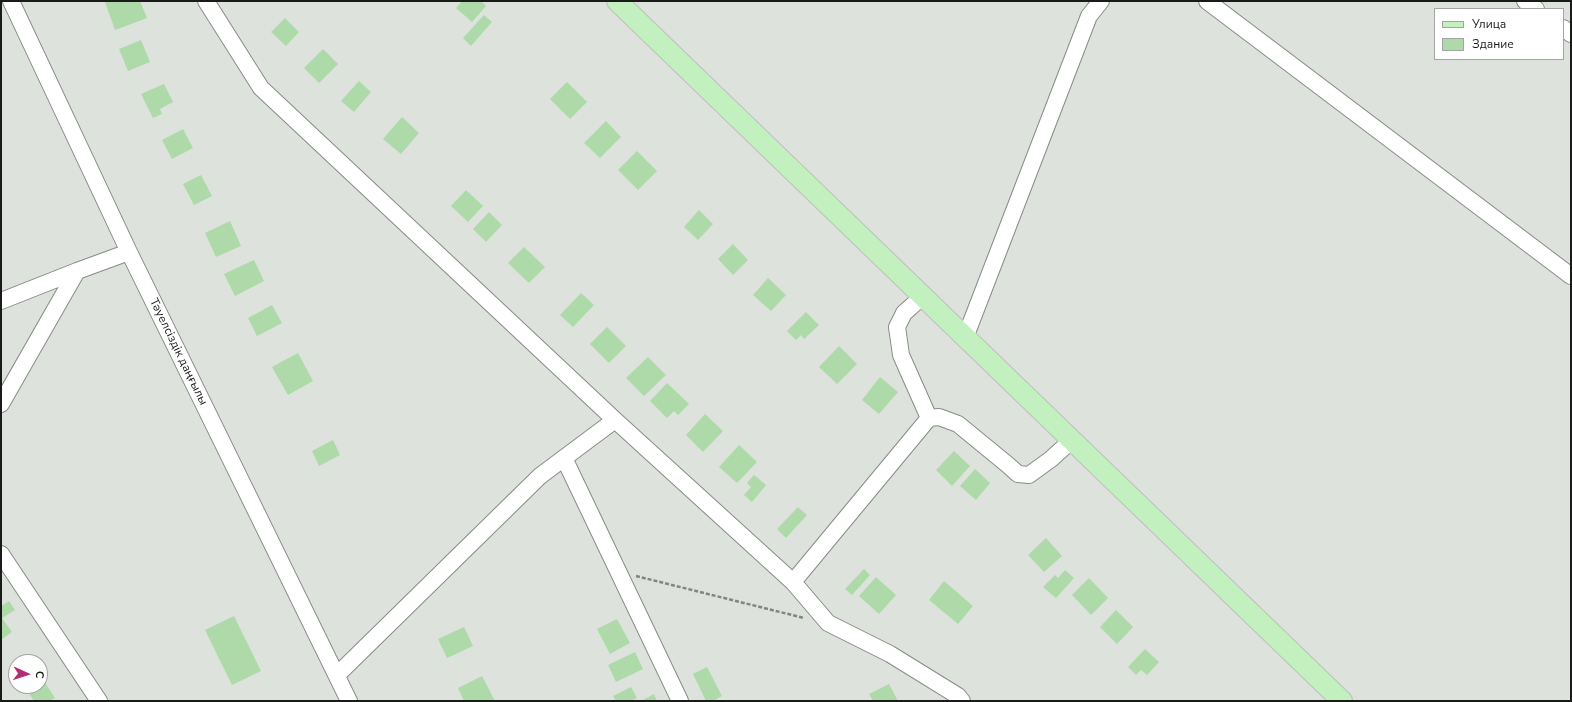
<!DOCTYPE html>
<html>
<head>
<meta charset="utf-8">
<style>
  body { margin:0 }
  #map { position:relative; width:1572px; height:702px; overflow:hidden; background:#dde2dc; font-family:"Nunito Sans",sans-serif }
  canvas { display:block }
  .frame { position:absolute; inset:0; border:2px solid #191b19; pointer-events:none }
  .legend { position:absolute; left:1434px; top:8px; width:130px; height:52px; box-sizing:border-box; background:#fff; border:1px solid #a3a4a3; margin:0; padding:5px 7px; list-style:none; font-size:12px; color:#191b19 }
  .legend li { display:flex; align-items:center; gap:8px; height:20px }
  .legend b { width:20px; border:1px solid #a3a4a3 }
  .north { position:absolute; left:8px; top:654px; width:40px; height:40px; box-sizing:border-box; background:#fff; border:1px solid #a3a4a3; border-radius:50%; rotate:93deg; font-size:11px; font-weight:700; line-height:16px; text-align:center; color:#191b19 }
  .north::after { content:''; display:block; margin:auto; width:14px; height:18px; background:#b22d72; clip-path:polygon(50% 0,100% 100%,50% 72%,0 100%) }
</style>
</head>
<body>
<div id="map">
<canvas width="1572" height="702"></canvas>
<div class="frame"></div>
<ul class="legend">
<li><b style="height:5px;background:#c2f0be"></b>Улица</li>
<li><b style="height:11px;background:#addaa8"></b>Здание</li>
</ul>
<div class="north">С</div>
</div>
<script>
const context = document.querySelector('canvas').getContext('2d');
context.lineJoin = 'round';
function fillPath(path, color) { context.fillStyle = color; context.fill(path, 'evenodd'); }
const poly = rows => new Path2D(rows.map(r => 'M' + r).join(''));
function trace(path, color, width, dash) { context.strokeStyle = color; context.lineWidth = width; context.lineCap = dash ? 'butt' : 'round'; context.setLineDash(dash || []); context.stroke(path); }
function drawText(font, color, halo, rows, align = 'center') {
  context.font = font + ' "Nunito Sans",sans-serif'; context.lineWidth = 4; context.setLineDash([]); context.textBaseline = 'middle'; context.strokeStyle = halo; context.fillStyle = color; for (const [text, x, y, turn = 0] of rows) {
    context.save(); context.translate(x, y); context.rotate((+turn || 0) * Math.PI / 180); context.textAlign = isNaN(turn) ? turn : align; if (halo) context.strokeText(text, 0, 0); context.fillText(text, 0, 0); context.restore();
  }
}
const building = poly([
  [108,1,140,1,147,18,115,30,105,2],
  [462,1,481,1,486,6,472,22,456,8],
  [484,15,492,22,471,46,463,38],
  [285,18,299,32,286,46,271,32],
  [141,40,150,62,128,71,119,49],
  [323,49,338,64,319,83,304,68],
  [359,81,371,92,354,112,341,101],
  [567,82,587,102,570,119,550,99],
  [164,84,173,102,160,109,162,114,153,118,141,94],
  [402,117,419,133,401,154,383,139],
  [606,121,621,137,600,158,584,143],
  [183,129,193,148,172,159,162,140],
  [637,151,657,171,638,190,618,170],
  [201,175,212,196,194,205,183,184],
  [466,190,483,206,468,222,451,206],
  [699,210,713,224,698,240,684,227],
  [489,212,502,225,486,242,473,229],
  [230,221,241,246,216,257,205,233],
  [733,244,748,260,733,275,718,259],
  [524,247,545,267,529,283,508,263],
  [254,260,264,281,235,296,224,274],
  [768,278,786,295,771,311,753,295],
  [581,293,594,305,573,327,560,315],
  [272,305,282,323,257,336,248,318],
  [806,312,819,325,804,339,801,335,796,340,787,331],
  [607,327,626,346,609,363,590,344],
  [839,346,857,364,837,384,819,367],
  [298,353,313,381,288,395,272,367],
  [648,357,666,375,644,396,626,378],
  [880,377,898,392,879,414,862,400],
  [667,383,689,404,678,415,674,411,667,418,650,401],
  [705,414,723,431,703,452,686,435],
  [333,440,340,455,319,466,312,451],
  [739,445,757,462,737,483,719,467],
  [954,451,970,466,952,486,936,470],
  [975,469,990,483,976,500,960,486],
  [754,475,766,485,752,502,744,495,751,487,747,483],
  [798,507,807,515,786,538,777,529],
  [1046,538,1062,556,1044,572,1028,555],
  [864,569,870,575,852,595,845,589],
  [1065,570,1074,578,1056,598,1043,587,1055,575,1058,578],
  [876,577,896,595,879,614,859,596],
  [1089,578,1108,598,1091,615,1072,595],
  [944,581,973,606,958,624,929,600],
  [9,601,15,610,2,618,12,632,1,640,1,606],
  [1116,610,1133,627,1117,644,1100,627],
  [234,616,261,671,232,685,205,630],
  [617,619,630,643,610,654,597,629],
  [464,627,473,646,447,658,438,639],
  [1145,649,1159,662,1147,675,1141,670,1136,675,1128,667],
  [635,652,643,669,616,682,608,665],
  [707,667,722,696,713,701,706,701,693,674],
  [40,675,55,698,50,701,34,701,24,686,40,686],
  [482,676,495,701,464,701,458,688],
  [889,684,898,701,873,701,869,694],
  [631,687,637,698,630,701,616,701,613,696],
  [654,694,657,701,641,701]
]);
const path = poly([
  [636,576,804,618]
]);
const minor = poly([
  [11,1,129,252,349,701],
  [206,1,261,88,615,420,793,582,828,623,890,654,958,696,962,701],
  [1207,1,1571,276],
  [1525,1,1536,9],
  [1563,28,1571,34],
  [923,296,904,313,897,327,901,355,929,418],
  [1,301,77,271],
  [965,338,1089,16,1101,1],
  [1,404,77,271,129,252],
  [564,458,680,701],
  [1,554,99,701],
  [793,582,929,418,939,417,958,424,1008,465,1018,474,1029,475,1051,459,1072,440],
  [337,675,540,476,615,420]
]);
const major = poly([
  [617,1,1342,701]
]);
const streetNames = [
  ["Тәуелсіздік даңғылы",178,352,64]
];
fillPath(building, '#addaa8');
trace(minor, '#878c87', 18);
trace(major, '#bfbfbf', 22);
trace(path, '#828682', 2.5, [4, 2]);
trace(minor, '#fff', 16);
trace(major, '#c2f0be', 20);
drawText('12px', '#191b19', '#fff', streetNames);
</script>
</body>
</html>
